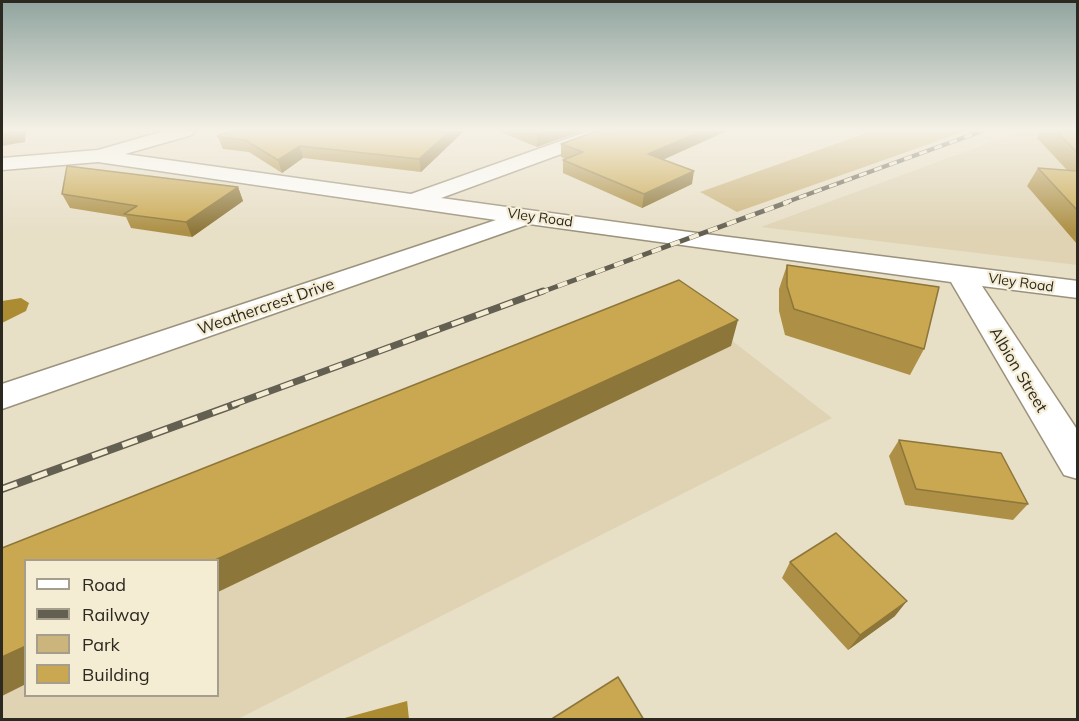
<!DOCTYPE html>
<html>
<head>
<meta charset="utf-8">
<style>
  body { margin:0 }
  #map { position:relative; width:1079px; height:721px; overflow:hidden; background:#e8dfc7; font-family:Mulish,sans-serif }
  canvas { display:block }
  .frame { position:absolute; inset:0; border:3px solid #2c2920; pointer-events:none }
  .legend { position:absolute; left:24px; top:559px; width:195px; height:138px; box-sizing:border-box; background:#f5ecd4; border:2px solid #a59e8c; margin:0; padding:8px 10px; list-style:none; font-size:18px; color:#2c2920 }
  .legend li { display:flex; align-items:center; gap:12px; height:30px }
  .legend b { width:30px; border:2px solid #a59e8c }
</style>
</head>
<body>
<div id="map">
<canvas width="1079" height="721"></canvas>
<div class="frame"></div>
<ul class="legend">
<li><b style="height:8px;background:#fff"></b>Road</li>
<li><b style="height:8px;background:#635f51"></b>Railway</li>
<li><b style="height:16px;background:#ccb57d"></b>Park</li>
<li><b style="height:16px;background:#c9a851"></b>Building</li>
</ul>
</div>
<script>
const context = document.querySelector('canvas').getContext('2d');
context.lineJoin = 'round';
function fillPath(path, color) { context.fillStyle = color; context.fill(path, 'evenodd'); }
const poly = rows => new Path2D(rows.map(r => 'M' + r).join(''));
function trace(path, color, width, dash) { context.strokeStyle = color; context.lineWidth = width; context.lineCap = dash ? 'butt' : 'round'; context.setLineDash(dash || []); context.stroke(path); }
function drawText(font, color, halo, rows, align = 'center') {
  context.font = font + ' Mulish,sans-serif'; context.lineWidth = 4.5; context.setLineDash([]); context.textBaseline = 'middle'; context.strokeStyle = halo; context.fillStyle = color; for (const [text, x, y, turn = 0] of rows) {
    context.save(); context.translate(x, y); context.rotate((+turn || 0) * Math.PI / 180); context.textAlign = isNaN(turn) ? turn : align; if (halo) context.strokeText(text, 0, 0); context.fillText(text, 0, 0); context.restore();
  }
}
const built = poly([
  [1021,131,1077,131,1077,265,761,227],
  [678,299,832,418,238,719,2,720,2,568],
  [26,560,218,560,218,696,26,696]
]);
const green = poly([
  [872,131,966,131,737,212,700,192]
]);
const water = poly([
  [21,298,29,303,26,311,2,323,2,301],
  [407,700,409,719,341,719,407,701]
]);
const minor = poly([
  [164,131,195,131,192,135,125,154,411,194,589,131,616,131,613,135,441,198,689,232,1078,281,1078,298,982,286,1078,431,1078,479,1064,475,951,282,529,224,2,409,2,384,496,220,98,162,2,170,2,158,98,150,164,131]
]);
const railFar3 = poly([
  [784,203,982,131]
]);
const railFar2 = poly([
  [539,293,788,202]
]);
const railFar1 = poly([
  [232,405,543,291]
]);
const rail = poly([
  [2,489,236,404]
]);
const wall = poly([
  [464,131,421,172,303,158,282,173,249,152,223,149,218,137],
  [498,131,582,131,537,147],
  [1041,131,1077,131,1077,244,1027,186,1038,168,1067,170,1037,138],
  [561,144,663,159,692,184,642,208,563,173,563,160,566,159,561,157],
  [238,187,243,201,192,237,131,228,126,217,70,208,62,194],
  [787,265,924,349,910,375,785,335,779,311,779,289],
  [899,440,1028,504,1013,520,905,505,889,456],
  [790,562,895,616,848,650,782,578]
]);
const shadedWall = poly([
  [19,131,26,131,25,142,2,146,2,134],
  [450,131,464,131,421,172,419,159],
  [547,131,582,131,537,147,537,135],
  [702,131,727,131,647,167,648,154],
  [300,146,303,158,282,173,278,160],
  [694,171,692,184,642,208,644,194],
  [238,187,243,201,192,237,186,222],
  [738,320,731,346,218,592,218,561,213,561],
  [907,601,895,616,848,650,860,635],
  [26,646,26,684,2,696,2,657]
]);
const building = poly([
  [2,131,19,131,2,134,2,131],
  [232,131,450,131,419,159,300,146,278,160,245,140,218,137,218,135,232,131],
  [528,131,547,131,537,135,528,131],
  [597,131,702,131,648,154,694,171,644,194,563,160,583,152,561,144,597,131],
  [1056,131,1077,131,1077,152,1056,131],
  [67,166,238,187,186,222,124,214,137,206,62,194,67,166],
  [1038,168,1077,171,1077,210,1038,168],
  [787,265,939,287,924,349,794,309,787,286,787,265],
  [679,280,738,320,213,561,26,561,26,646,2,657,2,548,679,280],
  [899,440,1001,453,1028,504,916,489,899,440],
  [836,533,907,601,860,635,790,562,836,533],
  [618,677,644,720,550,720,618,677]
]);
const farStreetnames = [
  ["Vley Road",540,218,8],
  ["Vley Road",1021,283,8]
];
const streetNames = [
  ["Weathercrest Drive",266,307,-19],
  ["Albion Street",1018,370,59]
];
fillPath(built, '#dfd3b4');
fillPath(green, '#ccb57d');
fillPath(water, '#ac8c32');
trace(minor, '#9b927c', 3);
fillPath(minor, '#fff');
trace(railFar3, '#635f51', 4.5);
trace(railFar2, '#635f51', 5);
trace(railFar1, '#635f51', 7);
trace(rail, '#635f51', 8);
trace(railFar3, '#f5ecd4', 3, [8]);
trace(railFar2, '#f5ecd4', 4, [10]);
trace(railFar1, '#f5ecd4', 4.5, [13]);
trace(rail, '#f5ecd4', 5, [16]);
fillPath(wall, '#ad9046');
fillPath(shadedWall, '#8d7639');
fillPath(building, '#c9a851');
trace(building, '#8d7639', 1.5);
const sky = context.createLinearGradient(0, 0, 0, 232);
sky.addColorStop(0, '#90a49f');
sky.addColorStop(0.56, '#f5f1e6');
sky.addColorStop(1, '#f5f1e600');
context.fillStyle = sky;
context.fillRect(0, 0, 1079, 232);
drawText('14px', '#2c2920', '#f5ecd4', farStreetnames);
drawText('16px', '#2c2920', '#f5ecd4', streetNames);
</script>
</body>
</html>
